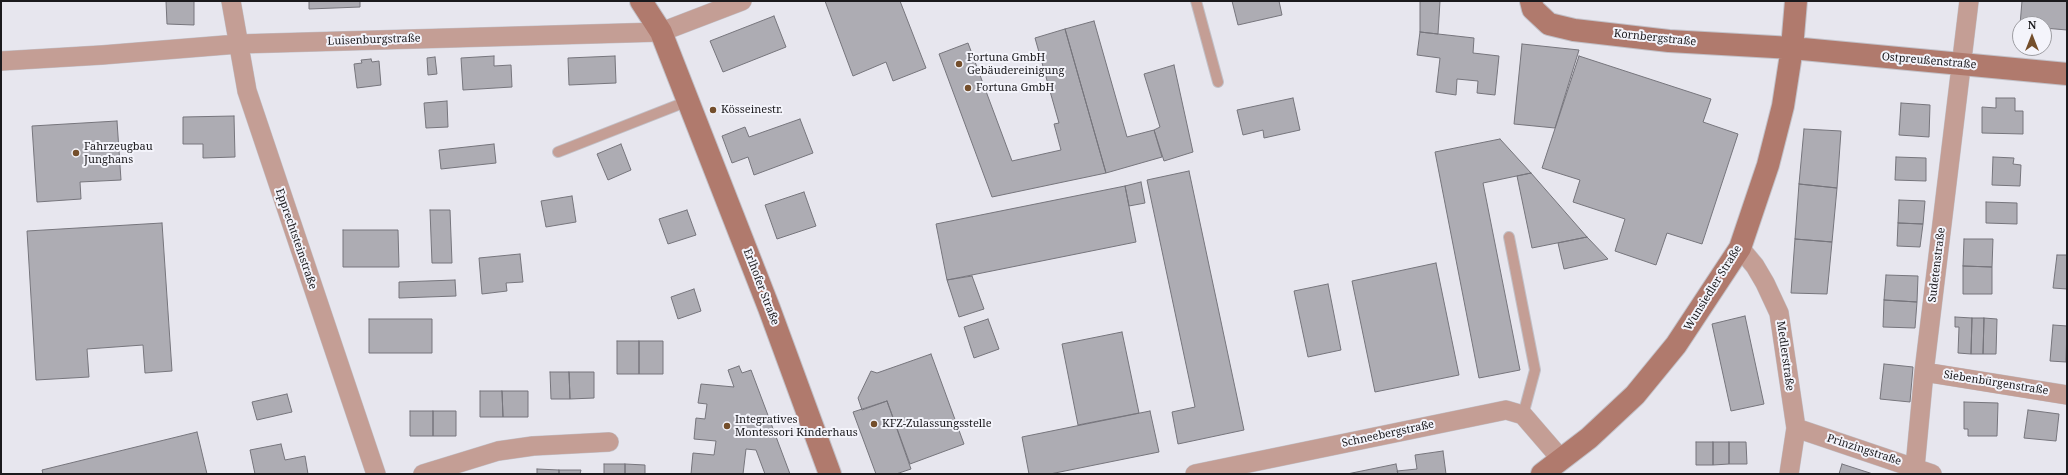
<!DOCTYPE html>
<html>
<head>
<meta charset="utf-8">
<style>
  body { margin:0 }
  #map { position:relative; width:2068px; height:475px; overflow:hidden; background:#e7e6ee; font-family:"Noto Serif",serif }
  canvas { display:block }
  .frame { position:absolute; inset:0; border:2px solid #1b1a1d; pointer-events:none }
  .north { position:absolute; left:2012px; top:16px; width:40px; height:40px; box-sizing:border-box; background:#f4f4fb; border:1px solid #9d9da2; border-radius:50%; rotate:0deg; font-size:11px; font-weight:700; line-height:16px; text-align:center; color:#1b1a1d }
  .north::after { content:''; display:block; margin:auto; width:14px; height:18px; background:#744e2b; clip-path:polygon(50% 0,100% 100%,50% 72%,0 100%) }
</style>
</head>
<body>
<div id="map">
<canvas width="2068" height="475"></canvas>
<div class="frame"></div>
<div class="north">N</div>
</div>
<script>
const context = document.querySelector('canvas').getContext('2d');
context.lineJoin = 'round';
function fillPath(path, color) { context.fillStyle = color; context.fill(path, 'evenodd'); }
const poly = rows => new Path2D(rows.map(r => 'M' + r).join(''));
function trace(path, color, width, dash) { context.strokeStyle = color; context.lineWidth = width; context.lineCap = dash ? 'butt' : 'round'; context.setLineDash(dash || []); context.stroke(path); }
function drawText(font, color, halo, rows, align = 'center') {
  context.font = font + ' "Noto Serif",serif'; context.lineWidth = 4; context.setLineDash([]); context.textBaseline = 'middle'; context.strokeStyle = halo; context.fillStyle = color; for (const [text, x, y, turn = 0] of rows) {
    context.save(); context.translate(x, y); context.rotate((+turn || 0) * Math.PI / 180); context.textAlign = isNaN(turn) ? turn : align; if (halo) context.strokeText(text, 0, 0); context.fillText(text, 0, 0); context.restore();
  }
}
const building = poly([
  [166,1,194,1,194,25,167,24,166,1],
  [309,1,360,1,360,7,309,9,309,1],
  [825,1,900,1,926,68,893,81,886,62,853,76,825,1],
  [1232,1,1279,1,1282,15,1238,25,1232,1],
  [1420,1,1440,1,1438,34,1420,32,1420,1],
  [2022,1,2067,1,2067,30,2044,28,2044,24,2020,25,2022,1],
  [774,16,786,47,723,72,710,41,774,16],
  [1094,21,1127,137,1154,130,1162,157,1106,173,1065,29,1094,21],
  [1065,29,1106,173,992,197,939,54,968,43,1012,161,1061,150,1054,124,1059,123,1035,38,1065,29],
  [1420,32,1474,38,1473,53,1499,56,1495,95,1477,93,1478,81,1457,79,1456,95,1436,92,1440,58,1417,55,1420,32],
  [1522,44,1579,50,1555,128,1514,124,1522,44],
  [494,56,494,66,511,65,512,87,463,90,461,58,494,56],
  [615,56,616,83,569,85,568,58,615,56],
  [1579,56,1711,99,1703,122,1738,134,1702,244,1667,233,1656,265,1615,251,1625,219,1573,202,1580,180,1542,168,1579,56],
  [435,57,437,74,428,75,427,58,435,57],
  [371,59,372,62,379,61,381,85,357,88,354,64,362,63,361,60,371,59],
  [1174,65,1193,152,1164,161,1154,130,1160,127,1144,74,1174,65],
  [1293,98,1300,130,1264,138,1263,130,1243,135,1237,110,1293,98],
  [1996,98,2015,98,2015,111,2023,111,2023,134,1982,133,1982,107,1996,108,1996,98],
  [447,101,448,127,426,128,424,103,447,101],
  [1901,103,1930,105,1929,137,1899,135,1901,103],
  [234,116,235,157,203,158,203,144,183,144,183,117,234,116],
  [800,119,813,153,754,175,748,157,732,163,722,136,745,127,749,137,800,119],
  [117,121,121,180,80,182,81,199,37,202,32,126,117,121],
  [1804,129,1841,131,1837,188,1799,184,1804,129],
  [1500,139,1531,173,1483,183,1520,370,1479,378,1435,152,1500,139],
  [494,144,496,163,441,169,439,150,494,144],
  [621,144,631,170,608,180,597,154,621,144],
  [1896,157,1926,158,1926,181,1895,180,1896,157],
  [1993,157,2014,158,2013,164,2021,165,2020,186,1992,185,1993,157],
  [1189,171,1244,430,1178,444,1172,412,1195,407,1147,180,1189,171],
  [1531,173,1587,237,1532,248,1517,176,1531,173],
  [1141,182,1145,203,1129,206,1125,186,1141,182],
  [1799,184,1837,188,1832,242,1795,239,1799,184],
  [1125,186,1136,242,947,280,936,224,1125,186],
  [804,192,816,226,777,239,765,205,804,192],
  [572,196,576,222,546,227,541,201,572,196],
  [1899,200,1925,201,1923,224,1898,223,1899,200],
  [1986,202,2017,203,2017,224,1986,223,1986,202],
  [430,210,450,210,452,263,432,263,430,210],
  [687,210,696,235,668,244,659,219,687,210],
  [162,223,172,371,145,373,143,345,87,349,89,377,36,380,27,231,162,223],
  [1898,223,1923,224,1920,247,1897,246,1898,223],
  [343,230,398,230,399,267,343,267,343,230],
  [1587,237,1608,259,1564,269,1558,243,1587,237],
  [1795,239,1832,242,1827,294,1791,293,1795,239],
  [1964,239,1993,239,1992,267,1963,266,1964,239],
  [520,254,523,282,506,283,507,291,482,294,479,258,520,254],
  [2057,255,2067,255,2067,289,2053,288,2057,255],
  [1436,263,1459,375,1375,392,1352,281,1436,263],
  [1963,266,1992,267,1992,294,1963,294,1963,266],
  [1886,275,1918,276,1917,302,1884,300,1886,275],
  [972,276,984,309,959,317,947,280,972,276],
  [455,280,456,296,399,298,399,282,455,280],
  [1328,284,1341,350,1308,357,1294,291,1328,284],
  [694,289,701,311,678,319,671,297,694,289],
  [1884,300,1917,302,1915,328,1883,327,1884,300],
  [1745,316,1764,404,1731,411,1712,324,1745,316],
  [1955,317,1972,318,1971,354,1958,353,1959,327,1955,327,1955,317],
  [1972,318,1984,318,1983,354,1971,354,1972,318],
  [1984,318,1997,319,1996,354,1983,354,1984,318],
  [369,319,432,319,432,353,369,353,369,319],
  [988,319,999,349,974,358,964,327,988,319],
  [2053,325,2067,326,2066,362,2050,361,2053,325],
  [1122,332,1139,413,1078,425,1062,344,1122,332],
  [617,341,639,341,639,374,617,374,617,341],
  [639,341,663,341,663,374,639,374,639,341],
  [931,354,964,444,910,464,887,401,862,410,858,398,871,371,877,373,931,354],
  [1884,364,1913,367,1910,402,1880,399,1884,364],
  [739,366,742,373,751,370,790,474,765,474,756,450,746,449,743,474,691,474,693,453,714,455,716,441,694,439,696,418,705,419,707,404,698,403,701,384,734,387,728,370,739,366],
  [550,372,569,372,570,399,551,399,550,372],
  [569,372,594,372,594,398,570,399,569,372],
  [480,391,502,391,503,417,480,417,480,391],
  [502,391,528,391,528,417,503,417,502,391],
  [287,394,292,412,257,420,252,402,287,394],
  [887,401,911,469,896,474,876,474,853,412,887,401],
  [1964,402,1998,403,1997,436,1968,436,1968,429,1964,429,1964,402],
  [2028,410,2059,414,2056,441,2024,438,2028,410],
  [410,411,433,411,433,436,410,436,410,411],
  [433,411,456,411,456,436,433,436,433,411],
  [1150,411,1159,452,1050,474,1029,474,1022,437,1150,411],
  [197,432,207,474,43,474,42,470,197,432],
  [1696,442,1713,442,1713,465,1696,465,1696,442],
  [1713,442,1729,442,1729,464,1713,465,1713,442],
  [1729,442,1746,442,1747,464,1729,464,1729,442],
  [281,444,285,460,305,456,308,474,255,474,250,450,281,444],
  [1443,451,1446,474,1398,474,1397,471,1417,469,1415,455,1443,451],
  [604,464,625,464,625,474,604,474,604,464],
  [625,464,645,465,645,474,625,474,625,464],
  [1396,464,1398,474,1347,474,1396,464],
  [1842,464,1873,474,1839,474,1842,464],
  [537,469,559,470,559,474,537,474,537,469],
  [559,470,581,470,580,474,559,474,559,470]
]);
const lane = poly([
  [1196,1,1218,82],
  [558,152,688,101],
  [1509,237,1535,370,1523,415]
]);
const street = poly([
  [231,1,247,91,376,474],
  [1,61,102,55,238,44,661,32,742,1],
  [1740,248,1755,266,1765,283,1779,313,1796,428,1789,474],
  [1924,372,2067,395],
  [1796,428,1932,474],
  [1915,467,1924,372,1969,1],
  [423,474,498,451,533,446,609,442],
  [1195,474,1506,410,1523,415,1561,459]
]);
const secondary = poly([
  [641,1,661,32,769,308,830,474],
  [1531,1,1533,9,1549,24,1574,30,1669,41,1792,48,2067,74],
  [1542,474,1589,438,1635,395,1676,345,1740,248,1768,165,1783,106,1792,48,1796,1]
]);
const markers = [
  [959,64,4,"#744e2b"],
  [968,88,4,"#744e2b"],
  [713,110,4,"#744e2b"],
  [76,153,4,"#744e2b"],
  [874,424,4,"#744e2b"],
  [727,426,4,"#744e2b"]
];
const streetNames = [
  ["Kornbergstraße",1655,38,6],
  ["Luisenburgstraße",374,40,-2],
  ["Ostpreußenstraße",1929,61,5],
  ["Epprechtsteinstraße",296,239,71],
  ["Sudetenstraße",1937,265,-83],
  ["Erlhofer Straße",761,287,69],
  ["Wunsiedler Straße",1713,288,-58],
  ["Medlerstraße",1785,356,82],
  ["Siebenbürgenstraße",1996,383,9],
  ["Schneebergstraße",1388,434,-12],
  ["Prinzingstraße",1864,450,18]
];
const poiNames = [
  ["Fortuna GmbH",967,58],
  ["Gebäudereinigung",967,71],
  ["Fortuna GmbH",976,88],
  ["Kösseinestr.",721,110],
  ["Fahrzeugbau",84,147],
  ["Junghans",84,160],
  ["Integratives",735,420],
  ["Montessori Kinderhaus",735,433],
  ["KFZ-Zulassungsstelle",882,424]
];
fillPath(building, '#adacb3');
trace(building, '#76757c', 1);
trace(lane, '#c2c1c8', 12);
trace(street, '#c2c1c8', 20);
trace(secondary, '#c2c1c8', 24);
trace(lane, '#c49e95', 10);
trace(street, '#c49e95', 19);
trace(secondary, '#b07a6d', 22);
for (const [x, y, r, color] of markers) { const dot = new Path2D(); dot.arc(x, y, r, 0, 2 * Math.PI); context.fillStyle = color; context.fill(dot); trace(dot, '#f4f4fb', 1.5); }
drawText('11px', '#1b1a1d', '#f4f4fb', streetNames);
drawText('11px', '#1b1a1d', '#f4f4fb', poiNames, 'left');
</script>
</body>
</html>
